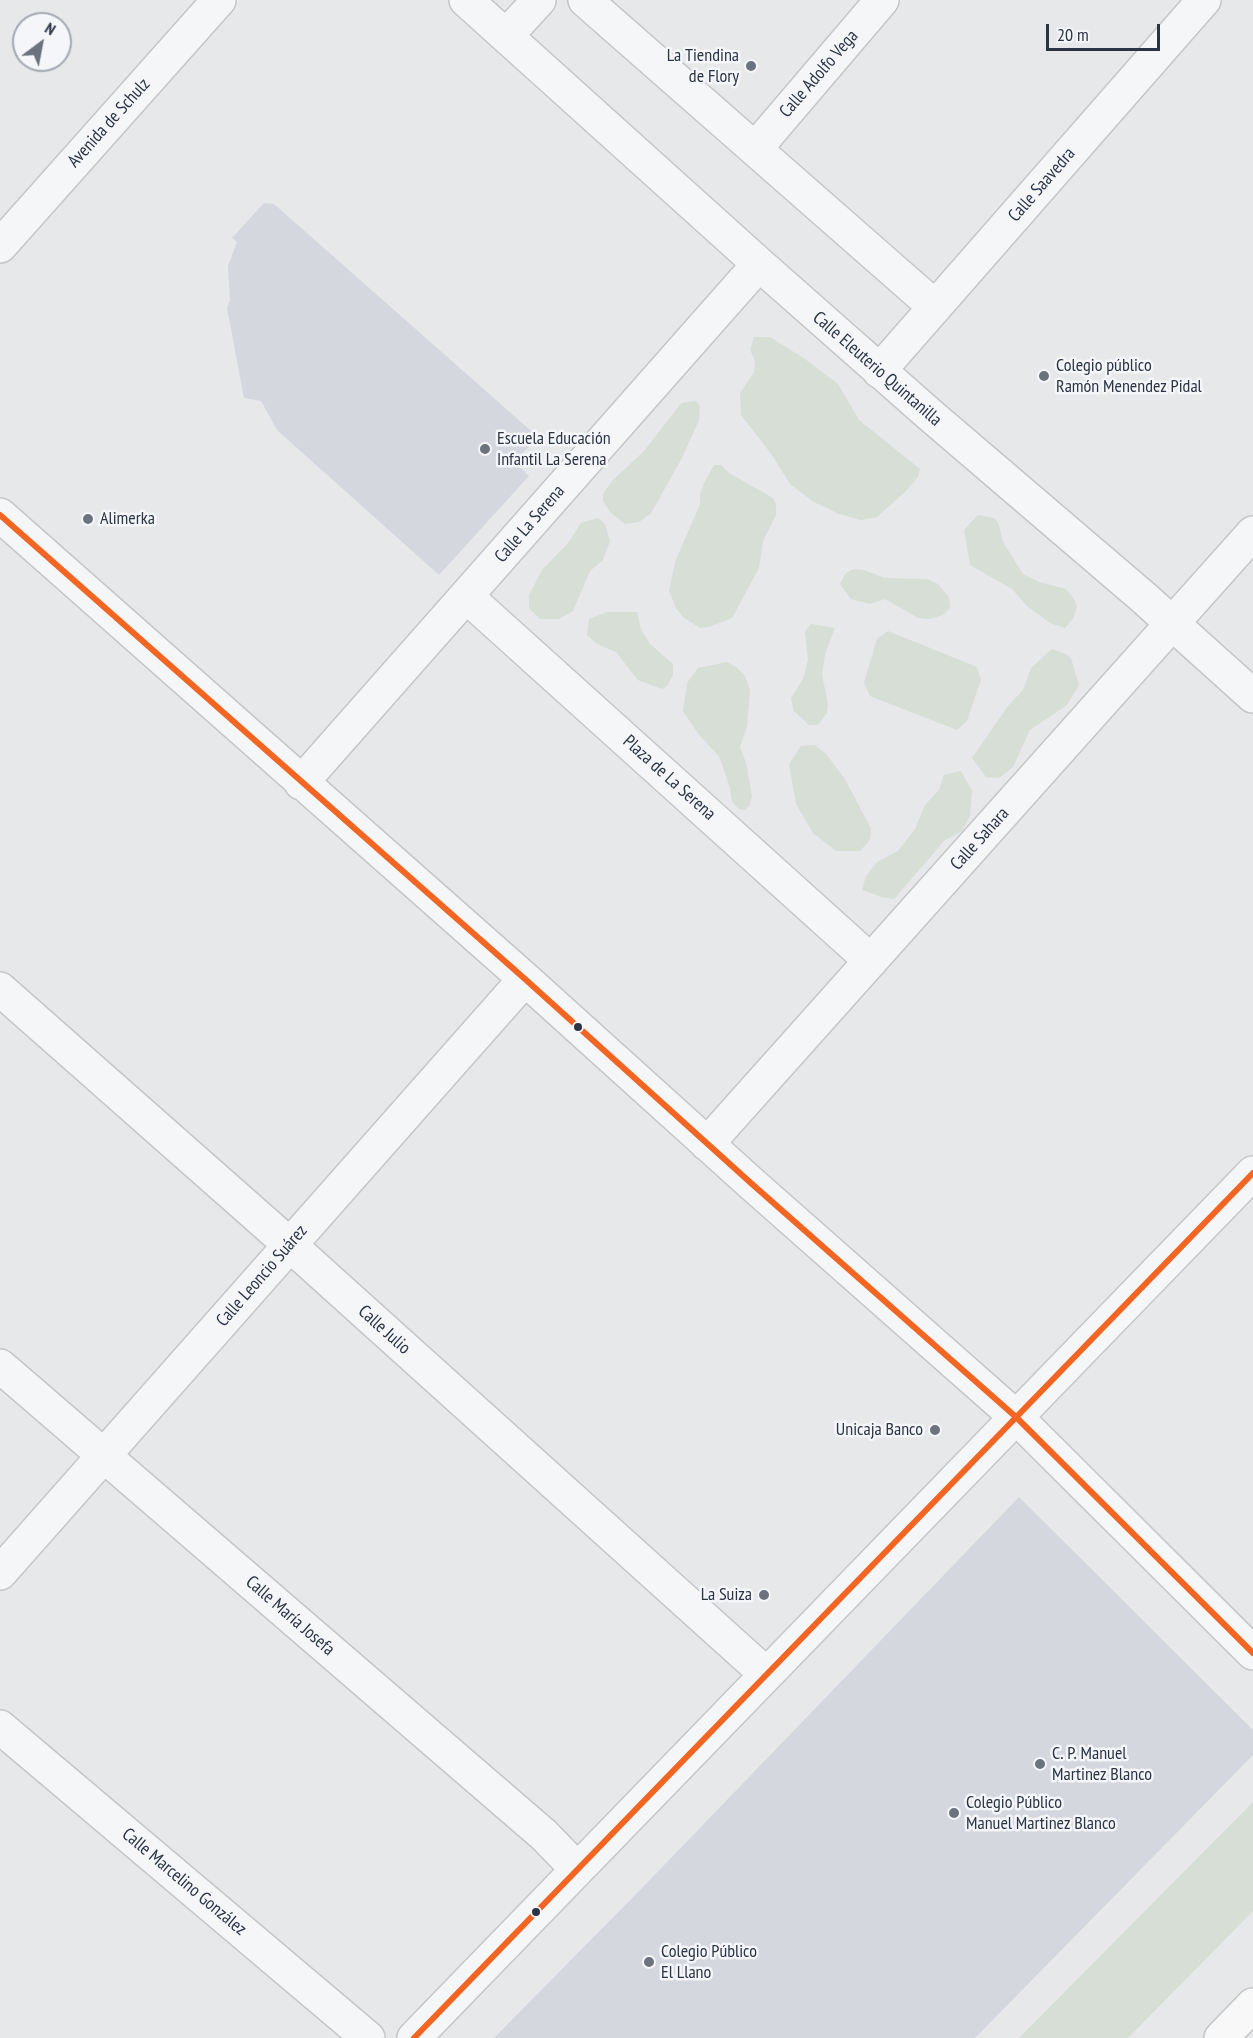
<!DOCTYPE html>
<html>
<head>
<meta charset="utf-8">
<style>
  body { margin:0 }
  #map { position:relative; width:1253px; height:2038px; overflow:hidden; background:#e6e8ea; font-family:"PT Sans Narrow",sans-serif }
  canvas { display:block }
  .north { position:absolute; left:12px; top:12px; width:60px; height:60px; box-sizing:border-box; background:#f4f6f9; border:2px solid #a4a8b1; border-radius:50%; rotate:32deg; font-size:16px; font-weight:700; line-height:24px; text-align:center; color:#2b3445 }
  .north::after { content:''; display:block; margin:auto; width:21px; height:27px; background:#6c737f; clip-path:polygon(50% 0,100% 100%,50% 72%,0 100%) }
  .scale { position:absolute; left:1046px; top:24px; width:114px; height:27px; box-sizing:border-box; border:3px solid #2b3445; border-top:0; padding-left:8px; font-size:18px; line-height:21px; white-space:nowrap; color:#2b3445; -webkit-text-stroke:4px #f4f6f9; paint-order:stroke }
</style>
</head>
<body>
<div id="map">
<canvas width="1253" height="2038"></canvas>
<div class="north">N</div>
<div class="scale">20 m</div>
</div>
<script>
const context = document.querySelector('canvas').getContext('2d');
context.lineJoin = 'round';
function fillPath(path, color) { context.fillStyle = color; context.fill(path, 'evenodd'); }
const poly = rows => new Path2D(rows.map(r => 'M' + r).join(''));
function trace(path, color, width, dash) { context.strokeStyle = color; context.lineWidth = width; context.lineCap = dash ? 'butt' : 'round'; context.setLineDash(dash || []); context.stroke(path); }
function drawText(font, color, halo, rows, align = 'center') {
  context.font = font + ' "PT Sans Narrow",sans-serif'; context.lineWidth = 5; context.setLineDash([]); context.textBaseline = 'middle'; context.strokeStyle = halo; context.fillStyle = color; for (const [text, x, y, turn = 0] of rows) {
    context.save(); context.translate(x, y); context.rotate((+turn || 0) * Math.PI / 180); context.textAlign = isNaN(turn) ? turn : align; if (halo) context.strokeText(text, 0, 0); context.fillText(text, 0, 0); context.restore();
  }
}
const built = poly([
  [264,203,274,204,538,437,514,462,529,476,439,575,277,430,261,401,244,398,227,308,230,300,228,266,237,242,232,238],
  [1019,1497,1253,1730,1253,1755,975,2038,494,2038,644,1886]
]);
const green = poly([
  [754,337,770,337,805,359,838,384,859,420,920,469,918,477,906,491,877,517,861,520,839,514,812,501,790,484,772,455,741,415,740,393,753,374,755,366,754,358,750,350],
  [696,401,700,406,699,420,682,458,651,513,639,522,625,524,610,512,603,501,603,494,612,481,644,451,679,406,682,403],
  [714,465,721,465,729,473,773,498,776,504,776,515,763,541,759,568,732,618,709,627,700,628,683,617,676,608,669,591,675,562,700,504,700,495,704,483],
  [978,515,994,518,998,522,1003,542,1023,574,1039,582,1066,589,1074,599,1077,607,1073,619,1065,628,1050,623,1028,607,1012,589,970,565,964,530],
  [598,518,605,524,610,541,603,560,590,571,573,611,559,619,540,619,529,608,529,595,542,570,568,543,581,523],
  [853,569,864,570,885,578,927,579,938,584,949,597,950,608,943,615,930,619,918,618,885,599,870,604,851,599,840,584,845,574],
  [607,612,637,612,641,629,650,644,673,664,673,675,667,686,662,689,638,680,616,652,597,644,587,635,589,619],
  [811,624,835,628,825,654,822,675,828,703,827,713,818,725,809,725,794,711,791,698,803,679,808,660,805,632],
  [888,631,977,667,981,680,967,721,957,730,870,696,864,682,877,639],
  [1052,649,1066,654,1071,658,1079,685,1067,705,1030,730,1013,767,999,778,986,777,972,758,1008,706,1023,690,1031,668],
  [727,662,736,667,745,676,750,690,747,726,740,747,746,763,752,796,750,805,745,810,739,809,732,802,730,788,719,756,699,735,683,711,687,683,698,668],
  [815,745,826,754,845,779,871,829,870,840,860,851,836,851,813,833,796,804,789,764,801,746],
  [961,771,972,791,970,816,962,831,944,841,894,899,882,897,862,890,866,876,877,862,898,851,915,829,925,805,939,790,944,775],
  [1253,1802,1253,1911,1128,2038,1019,2038]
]);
const minor = poly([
  [466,0,759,264,929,414,1143,597,1253,696],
  [585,0,935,307],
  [506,36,539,0],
  [755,149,882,0],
  [0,246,219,0],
  [879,371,1204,0],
  [0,515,525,979,752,1184,1016,1417,1253,1653],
  [466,596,871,961],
  [301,783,759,264],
  [0,989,290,1245,766,1674],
  [707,1144,1253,533],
  [0,1366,544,1835,577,1869],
  [0,1573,525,979],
  [0,1727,368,2038],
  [414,2038,1253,1173]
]);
const major = poly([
  [1221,2038,1253,2005]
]);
const bus1 = poly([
  [0,515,525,979,752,1184,1016,1417,1253,1653],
  [414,2038,1253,1173]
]);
const markers = [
  [751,66,6,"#6c737f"],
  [1044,376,6,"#6c737f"],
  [485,449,6,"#6c737f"],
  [88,519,6,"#6c737f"],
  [578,1027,5,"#2b3445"],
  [935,1430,6,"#6c737f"],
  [764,1595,6,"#6c737f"],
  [1040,1764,6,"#6c737f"],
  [954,1813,6,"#6c737f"],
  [536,1912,5,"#2b3445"],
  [649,1962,6,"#6c737f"]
];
const poiNames = [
  ["La Tiendina",739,56,"right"],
  ["de Flory",739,77,"right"],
  ["Colegio público",1056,366],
  ["Ramón Menendez Pidal",1056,387],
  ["Escuela Educación",497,439],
  ["Infantil La Serena",497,460],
  ["Alimerka",100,519],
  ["Unicaja Banco",923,1430,"right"],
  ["La Suiza",752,1595,"right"],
  ["C. P. Manuel",1052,1754],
  ["Martinez Blanco",1052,1775],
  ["Colegio Público",966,1803],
  ["Manuel Martinez Blanco",966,1824],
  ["Colegio Público",661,1952],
  ["El Llano",661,1973]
];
const streetNames = [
  ["Calle Adolfo Vega",819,74,-49],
  ["Avenida de Schulz",109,123,-48],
  ["Calle Saavedra",1042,185,-49],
  ["Calle Eleuterio Quintanilla",877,369,41],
  ["Calle La Serena",530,524,-49],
  ["Plaza de La Serena",669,778,42],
  ["Calle Sahara",980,839,-48],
  ["Calle Leoncio Suárez",262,1276,-49],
  ["Calle Julio",384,1330,42],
  ["Calle María Josefa",290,1616,41],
  ["Calle Marcelino González",184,1882,40]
];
fillPath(built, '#d4d7dd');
fillPath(green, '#d6ded6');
trace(minor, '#c4c6c8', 36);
trace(major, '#c2c5c8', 36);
trace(minor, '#f5f6f7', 33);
trace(major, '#f8f8f8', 33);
trace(bus1, '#f26522', 6);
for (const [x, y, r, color] of markers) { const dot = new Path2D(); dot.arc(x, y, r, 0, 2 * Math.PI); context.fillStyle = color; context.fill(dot); trace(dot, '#f4f6f9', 2); }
drawText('18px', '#2b3445', '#f4f6f9', poiNames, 'left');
drawText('18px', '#2b3445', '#f4f6f9', streetNames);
</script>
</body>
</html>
